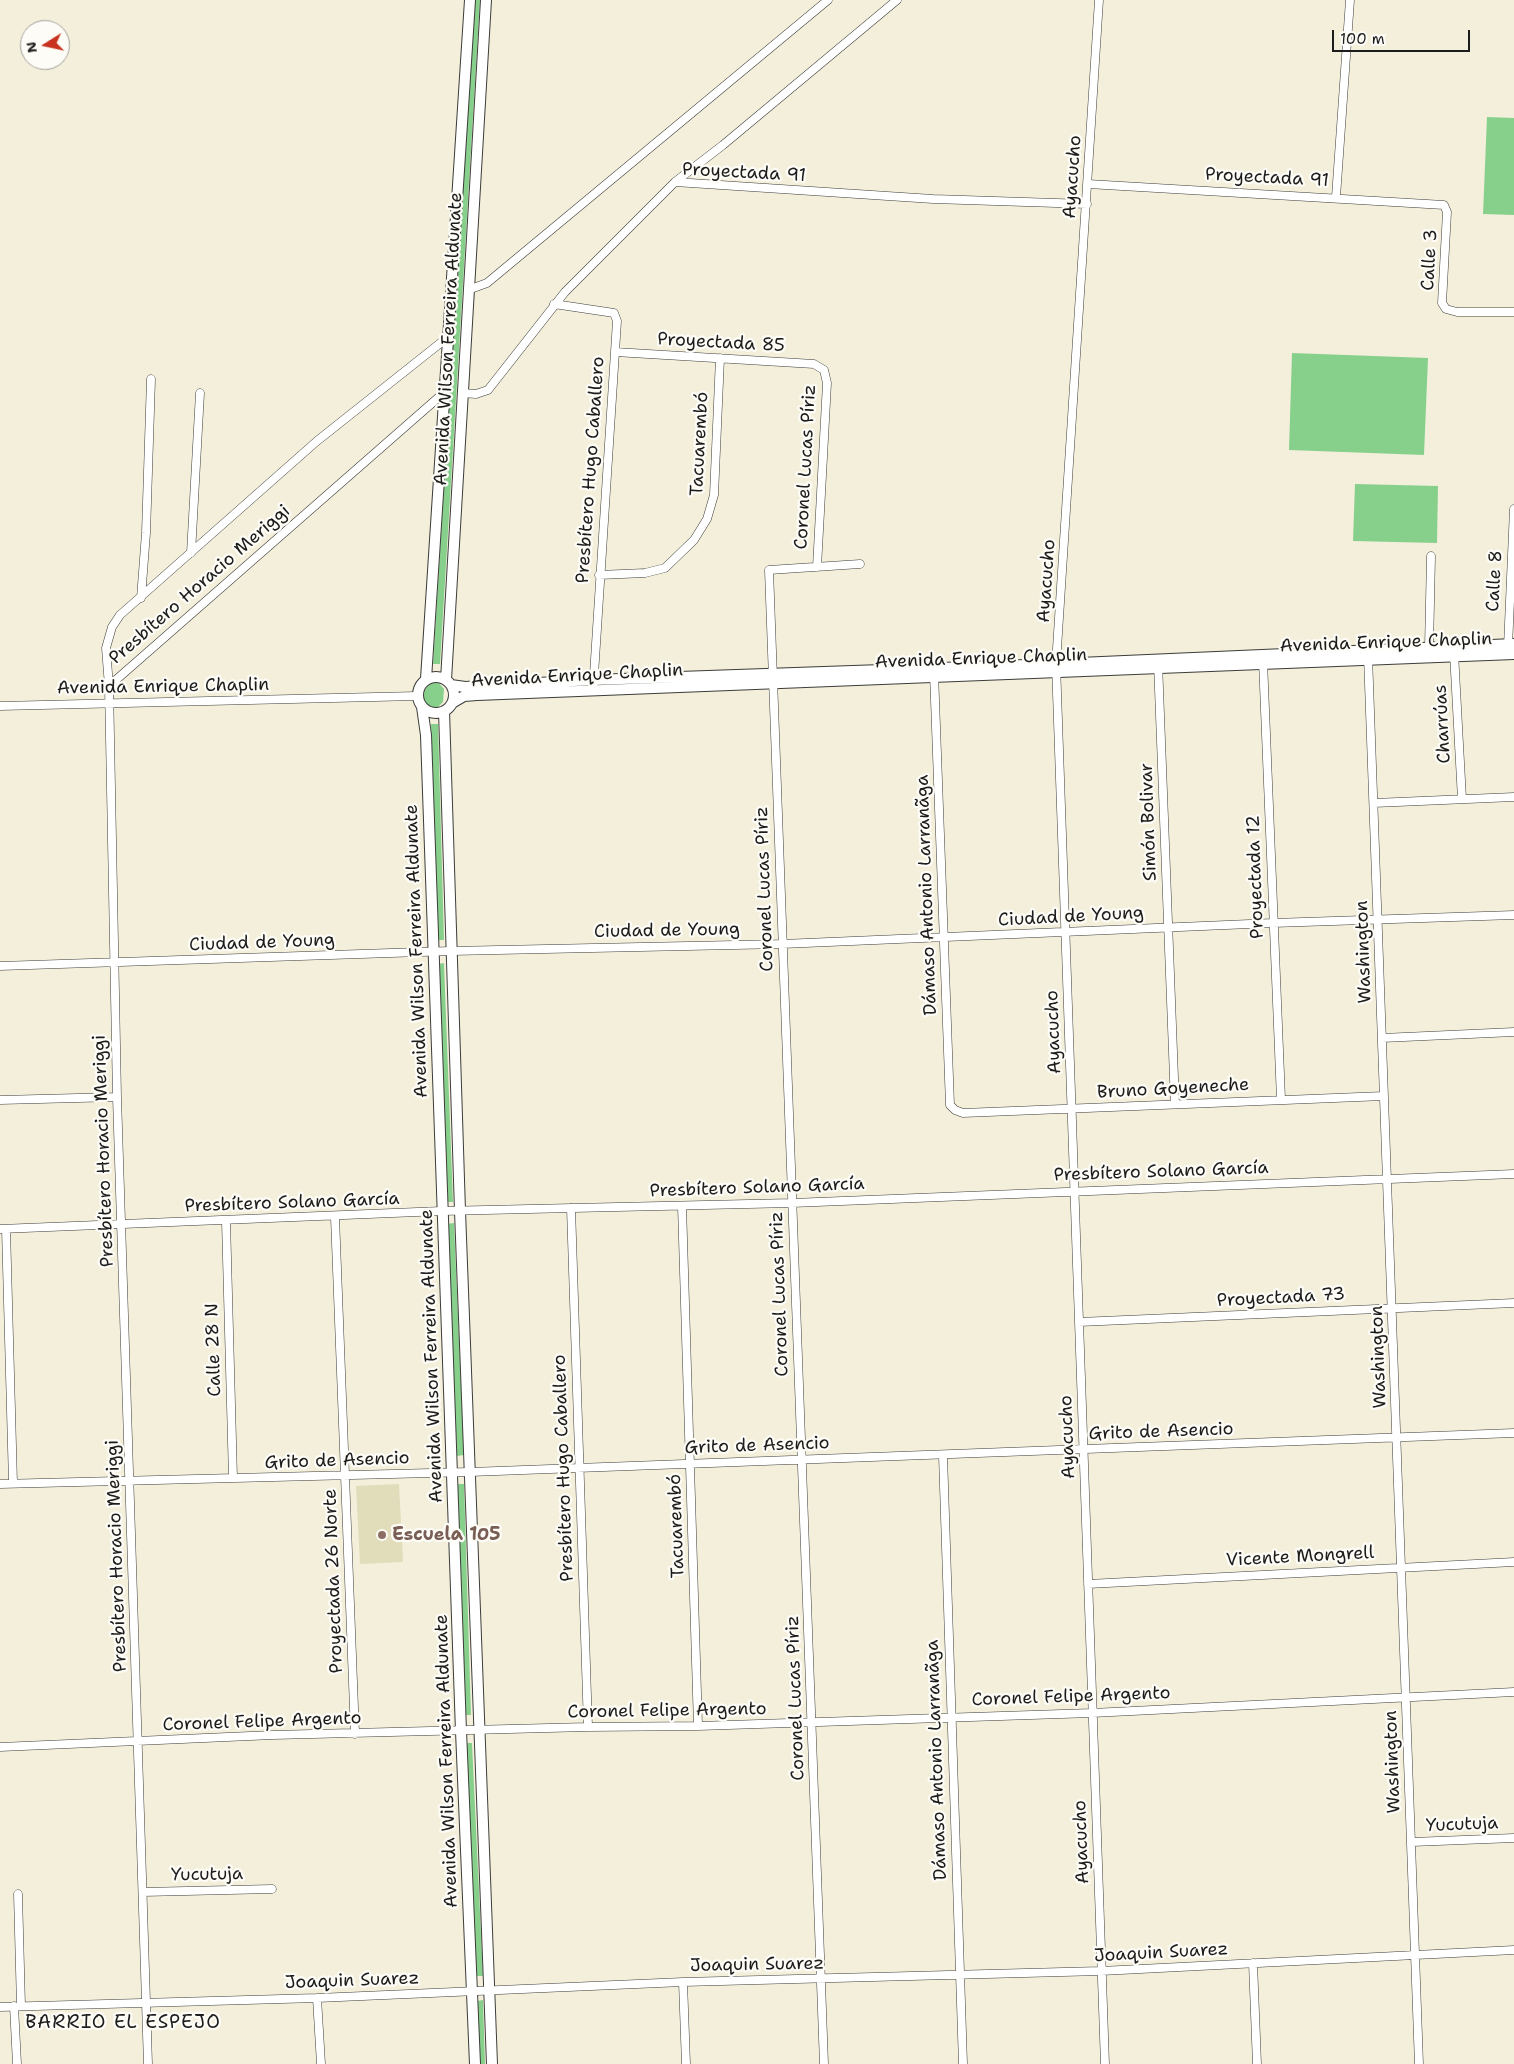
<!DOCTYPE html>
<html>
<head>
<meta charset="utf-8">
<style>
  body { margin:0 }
  #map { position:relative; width:1514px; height:2064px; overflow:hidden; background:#f4efdb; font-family:"Shantell Sans",sans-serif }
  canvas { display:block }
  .north { position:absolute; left:20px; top:20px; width:50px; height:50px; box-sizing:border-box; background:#fdfcf7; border:1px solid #a3a29f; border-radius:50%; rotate:260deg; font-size:14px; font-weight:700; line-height:20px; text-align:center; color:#1c1c1c }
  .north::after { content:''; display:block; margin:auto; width:18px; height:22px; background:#c8321e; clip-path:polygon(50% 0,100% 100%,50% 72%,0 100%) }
  .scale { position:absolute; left:1332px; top:30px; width:138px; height:22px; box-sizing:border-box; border:2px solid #1c1c1c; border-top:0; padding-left:6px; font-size:15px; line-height:18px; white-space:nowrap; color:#1c1c1c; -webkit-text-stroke:4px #fdfcf7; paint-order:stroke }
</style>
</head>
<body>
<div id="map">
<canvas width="1514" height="2064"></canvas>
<div class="north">N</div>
<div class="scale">100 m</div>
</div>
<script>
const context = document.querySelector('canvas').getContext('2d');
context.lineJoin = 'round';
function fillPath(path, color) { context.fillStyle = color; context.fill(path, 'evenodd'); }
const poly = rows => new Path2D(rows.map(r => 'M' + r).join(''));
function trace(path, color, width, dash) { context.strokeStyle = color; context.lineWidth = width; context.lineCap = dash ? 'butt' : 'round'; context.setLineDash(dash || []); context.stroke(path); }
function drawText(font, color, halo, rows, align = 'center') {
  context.font = font + ' "Shantell Sans",sans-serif'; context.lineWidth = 4.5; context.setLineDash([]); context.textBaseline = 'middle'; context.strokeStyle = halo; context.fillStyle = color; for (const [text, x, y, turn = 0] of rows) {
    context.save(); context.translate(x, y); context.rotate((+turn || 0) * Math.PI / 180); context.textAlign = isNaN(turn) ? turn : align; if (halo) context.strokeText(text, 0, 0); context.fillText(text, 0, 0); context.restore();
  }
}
const built = poly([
  [399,1484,403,1562,360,1564,356,1486]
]);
const green = poly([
  [474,0,480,0,440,664,433,664],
  [1487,117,1514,118,1514,215,1483,214],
  [1292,353,1428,358,1424,455,1289,450],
  [1355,484,1438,486,1437,543,1353,541],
  [431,681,437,681,444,689,443,702,435,710,430,709,424,700,423,693],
  [431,724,438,724,444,940,437,940],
  [444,963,453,1202,446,1202,438,964],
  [454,1223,464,1455,457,1456,447,1224],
  [457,1484,464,1484,471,1715,464,1715],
  [465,1743,472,1743,483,1976,476,1976],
  [483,2000,485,2064,480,2064,477,2001]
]);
const minor = poly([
  [1099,0,1056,664,1105,2064],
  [675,182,723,145,897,0],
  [1088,184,1444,205,1447,212,1442,303,1446,309,1457,312,1514,312],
  [1336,197,1350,0],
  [468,290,487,283,828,0],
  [554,304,614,313,617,321,593,690],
  [615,352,814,364,824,370,827,383,817,567],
  [462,393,476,394,488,390,565,292,675,182,933,199,1087,204],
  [191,553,200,393],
  [599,575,645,573,665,568,694,540,707,519,714,495,720,358],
  [141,598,146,533,151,379],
  [1508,647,1514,509],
  [1429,648,1431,556],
  [1454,653,1462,799],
  [1368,656,1419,2064],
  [1263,661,1281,1099],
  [1158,663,1175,1104],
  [934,673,950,1105,955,1110,963,1113,1384,1096],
  [109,686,106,648,112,627,120,615,317,441,448,337],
  [0,706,417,696],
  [1374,803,1514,797],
  [0,966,451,951,782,944,1273,923,1514,915],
  [1382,1038,1514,1032],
  [0,1100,117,1097],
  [682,1206,698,1726],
  [571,1208,588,1727],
  [335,1217,355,1734],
  [226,1221,233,1478],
  [0,1229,442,1211,792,1203,1514,1174],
  [6,1229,13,1483],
  [1079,1322,1514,1303],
  [943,1455,963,2064],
  [0,1484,470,1472,1514,1433],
  [1088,1584,1514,1562],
  [0,1747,273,1735,588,1727,698,1726,1092,1713,1514,1692],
  [1412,1842,1514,1838],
  [143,1892,272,1889],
  [18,1894,21,2006],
  [1253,1963,1257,2064],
  [683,1982,686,2064],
  [317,1998,321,2064],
  [14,2006,17,2064],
  [0,2007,317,1998,683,1982,1101,1971,1514,1950],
  [148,2064,117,1097,109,686,447,390],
  [824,2064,769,570,860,564]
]);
const tertiary = poly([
  '418 695a18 18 0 1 1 36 0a18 18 0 1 1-36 0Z',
  [426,679,470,0],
  [446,680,486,0],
  [451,685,465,687,592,680,1056,664,1514,644],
  [452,703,464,696,477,695,1514,654],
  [422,707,426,735,461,1731,475,2064],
  [444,711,460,1211,492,2064]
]);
const markers = [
  [382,1535,5,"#8d6e63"]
];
const streetNames = [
  ["Proyectada 91",744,173,3],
  ["Ayacucho",1073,177,-86],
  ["Proyectada 91",1267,178,3],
  ["Calle 3",1430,260,-87],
  ["Avenida Wilson Ferreira Aldunate",449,339,-87],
  ["Proyectada 85",721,343,3],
  ["Tacuarembó",700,444,-87],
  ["Coronel Lucas Píriz",806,467,-87],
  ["Presbítero Hugo Caballero",591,470,-86],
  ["Ayacucho",1047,581,-86],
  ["Calle 8",1495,581,-87],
  ["Presbítero Horacio Meriggi",200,585,-41],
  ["Avenida Enrique Chaplin",1386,643,-2],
  ["Avenida Enrique Chaplin",981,659,-2],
  ["Avenida Enrique Chaplin",577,676,-3],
  ["Avenida Enrique Chaplin",163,687,-1],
  ["Charrúas",1443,724,-93],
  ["Simón Bolivar",1149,822,-92],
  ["Proyectada 12",1256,877,-92],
  ["Coronel Lucas Píriz",765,889,-92],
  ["Dámaso Antonio Larranãga",927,895,-92],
  ["Ciudad de Young",1071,917,-3],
  ["Ciudad de Young",667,931,-1],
  ["Ciudad de Young",262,943,-2],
  ["Avenida Wilson Ferreira Aldunate",417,951,-92],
  ["Washington",1364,952,-92],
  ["Ayacucho",1054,1032,-92],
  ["Bruno Goyeneche",1173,1089,-3],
  ["Presbítero Horacio Meriggi",104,1151,-92],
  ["Presbítero Solano García",1161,1172,-2],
  ["Presbítero Solano García",757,1188,-2],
  ["Presbítero Solano García",292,1203,-2],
  ["Coronel Lucas Píriz",780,1294,-92],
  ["Proyectada 73",1281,1298,-3],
  ["Calle 28 N",214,1350,-92],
  ["Avenida Wilson Ferreira Aldunate",432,1356,-92],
  ["Washington",1379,1357,-92],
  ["Grito de Asencio",1161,1432,-2],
  ["Ayacucho",1068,1437,-92],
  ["Grito de Asencio",757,1446,-2],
  ["Grito de Asencio",337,1461,-2],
  ["Presbítero Hugo Caballero",564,1468,-92],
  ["Tacuarembó",677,1526,-92],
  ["Presbítero Horacio Meriggi",117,1556,-92],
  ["Vicente Mongrell",1300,1557,-3],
  ["Proyectada 26 Norte",334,1581,-92],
  ["Coronel Felipe Argento",1071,1697,-2],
  ["Coronel Lucas Píriz",796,1698,-92],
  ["Coronel Felipe Argento",667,1711,-1],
  ["Coronel Felipe Argento",262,1722,-2],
  ["Dámaso Antonio Larranãga",937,1760,-92],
  ["Avenida Wilson Ferreira Aldunate",447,1761,-92],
  ["Washington",1393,1762,-92],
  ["Yucutuja",1462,1825,-2],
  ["Ayacucho",1082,1842,-92],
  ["Yucutuja",207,1875,-1],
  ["Joaquin Suarez",1161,1953,-3],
  ["Joaquin Suarez",757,1965,-1],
  ["Joaquin Suarez",352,1981,-2]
];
const educationNames = [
  ["Escuela 105",392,1535]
];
const neighbourhoodNames = [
  ["BARRIO EL ESPEJO",123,2023]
];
fillPath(built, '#e1dcba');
fillPath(green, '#87d08c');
trace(minor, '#3c3c39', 9);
trace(tertiary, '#3c3c39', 12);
trace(minor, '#fff', 8);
trace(tertiary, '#fff', 10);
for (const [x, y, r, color] of markers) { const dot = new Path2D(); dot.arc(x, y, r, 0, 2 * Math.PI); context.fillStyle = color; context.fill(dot); trace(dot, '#fdfcf7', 2); }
drawText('18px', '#1c1c1c', '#fdfcf7', streetNames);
drawText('bold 18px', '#785e54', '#fdfcf7', educationNames, 'left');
context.letterSpacing = '1px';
drawText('19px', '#1c1c1c', '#fdfcf7', neighbourhoodNames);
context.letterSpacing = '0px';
</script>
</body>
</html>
